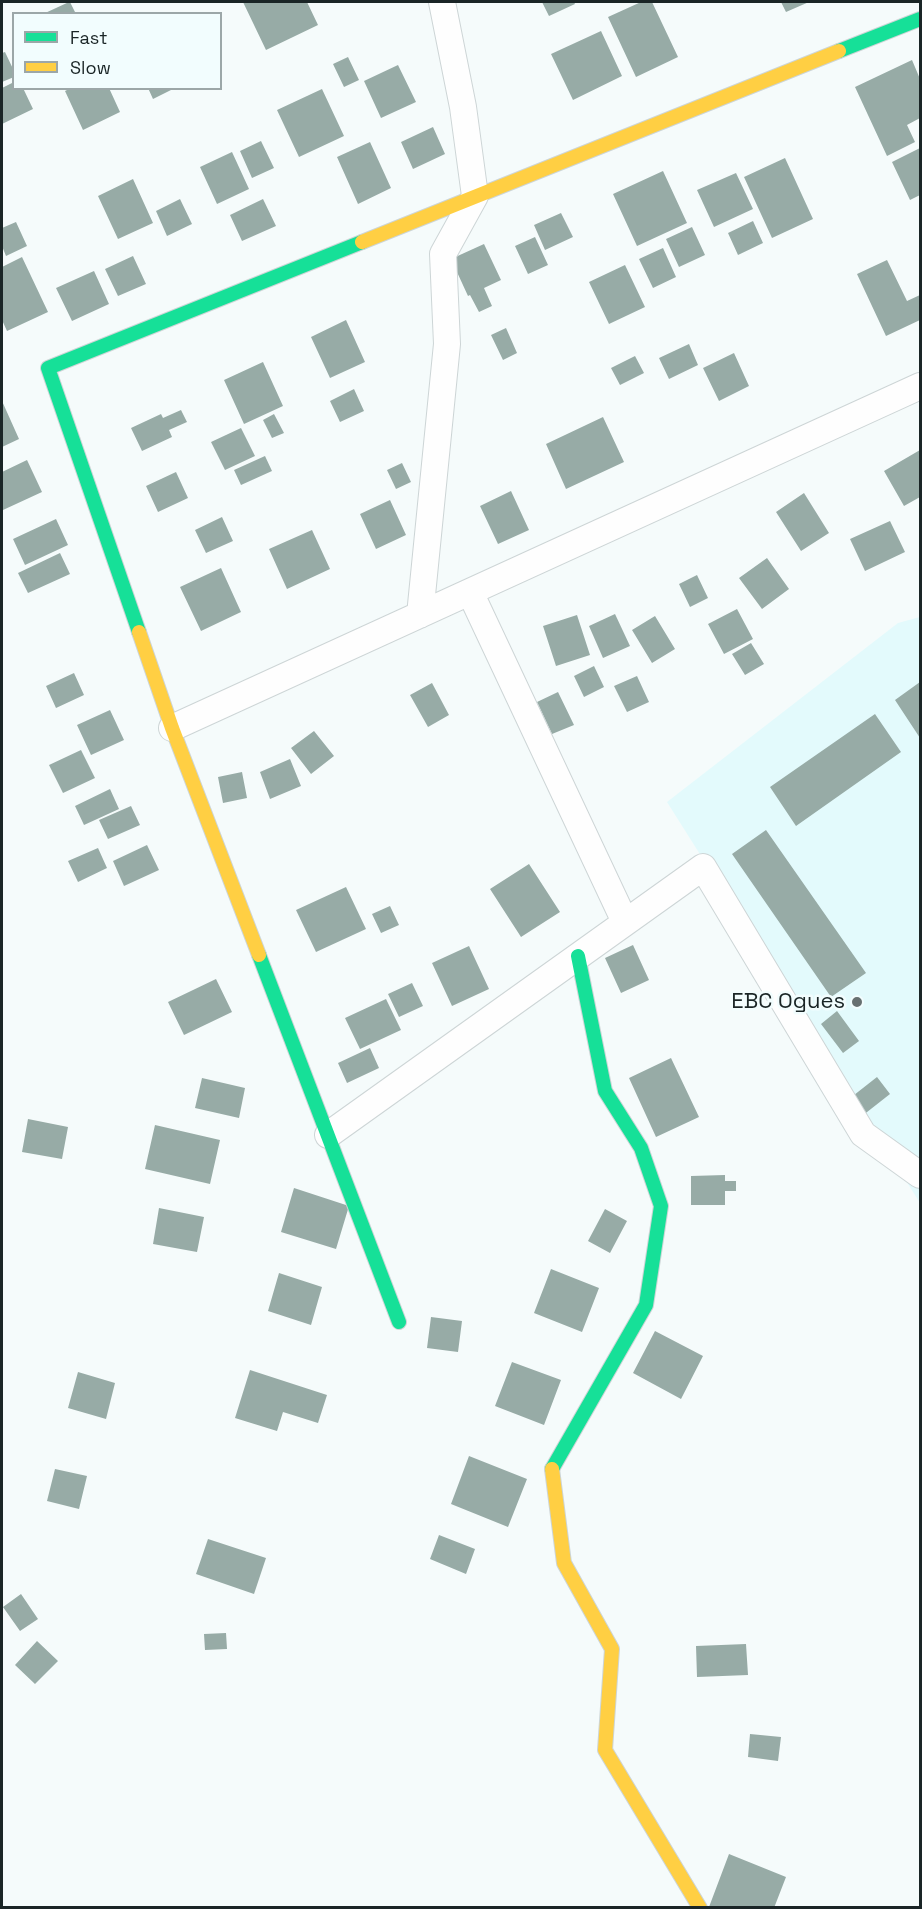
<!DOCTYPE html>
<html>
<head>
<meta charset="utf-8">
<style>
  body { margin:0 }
  #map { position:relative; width:922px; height:1909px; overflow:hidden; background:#f5fbfb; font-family:"Space Grotesk",sans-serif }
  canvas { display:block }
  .frame { position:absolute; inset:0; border:3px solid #1a2526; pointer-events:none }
  .legend { position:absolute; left:12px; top:12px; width:210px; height:78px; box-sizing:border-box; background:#f2fdfe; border:2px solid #9ca7a8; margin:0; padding:8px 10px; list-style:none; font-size:18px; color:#1a2526 }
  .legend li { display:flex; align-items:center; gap:12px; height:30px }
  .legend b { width:30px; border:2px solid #9ca7a8 }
</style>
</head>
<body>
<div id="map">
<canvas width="922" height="1909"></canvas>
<div class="frame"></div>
<ul class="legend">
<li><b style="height:8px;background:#16e098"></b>Fast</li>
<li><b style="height:8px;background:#ffcf43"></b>Slow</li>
</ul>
</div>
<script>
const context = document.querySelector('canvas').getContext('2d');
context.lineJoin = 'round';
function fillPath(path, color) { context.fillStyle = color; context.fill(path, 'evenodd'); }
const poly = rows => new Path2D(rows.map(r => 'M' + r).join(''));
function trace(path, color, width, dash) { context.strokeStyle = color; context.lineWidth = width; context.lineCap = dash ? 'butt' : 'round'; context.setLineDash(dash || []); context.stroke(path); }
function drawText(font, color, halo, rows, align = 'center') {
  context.font = font + ' "Space Grotesk",sans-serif'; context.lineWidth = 5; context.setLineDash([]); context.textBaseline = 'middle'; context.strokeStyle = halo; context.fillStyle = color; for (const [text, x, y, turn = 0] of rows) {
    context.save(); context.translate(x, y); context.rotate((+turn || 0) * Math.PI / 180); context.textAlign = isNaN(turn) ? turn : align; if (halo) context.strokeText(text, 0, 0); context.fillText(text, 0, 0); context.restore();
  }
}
const built = poly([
  [920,617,920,1203,667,802,898,623]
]);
const building = poly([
  [70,2,76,14,43,14,69,2],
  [243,2,307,2,318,25,266,50],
  [542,2,574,2,575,4,549,16],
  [641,2,652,2,678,57,636,77,608,17],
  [781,2,809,2,786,12],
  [601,31,622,76,573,100,551,54],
  [5,52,14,71,14,77,2,82,2,53],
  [348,57,359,80,344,87,333,64],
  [912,60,920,79,920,118,907,125,915,142,887,156,855,87],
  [398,65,416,102,381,118,364,81],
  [14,82,14,88,23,88,33,109,2,124,2,88],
  [71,88,109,88,120,112,83,130,65,91],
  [148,88,175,88,153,99],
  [322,89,344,136,299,157,277,110],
  [433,127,445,154,413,169,401,142],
  [261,141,274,168,252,178,240,151],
  [370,142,391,188,358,204,337,157],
  [920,148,920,195,910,200,892,162],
  [232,152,249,189,217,204,200,167],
  [785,158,813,219,772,238,744,177],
  [663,171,687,223,637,246,613,194],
  [736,173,753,209,714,227,697,190],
  [133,179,153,223,118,239,98,196],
  [180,199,192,224,167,236,156,211],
  [263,199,276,226,242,241,230,215],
  [561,213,573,237,545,250,534,225],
  [753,221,763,243,738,255,728,233],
  [16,222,27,246,6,256,2,246,2,228],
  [692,227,705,255,679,267,666,239],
  [535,237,548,265,528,274,515,246],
  [484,244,501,280,484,288,492,306,479,312,470,295,468,296,451,259],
  [663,248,676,277,653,288,639,259],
  [133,256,146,284,118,296,105,269],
  [22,257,48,312,7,331,2,320,2,267],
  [887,260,907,301,920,295,920,320,886,336,857,274],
  [625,265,645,307,609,324,589,282],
  [94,271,109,304,72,321,56,288],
  [346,320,365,362,330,378,311,337],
  [506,328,517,353,503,360,491,335],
  [689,344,698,365,669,379,659,358],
  [734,353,749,386,719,401,703,368],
  [635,356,644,373,620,385,611,368],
  [263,362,283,406,244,424,224,380],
  [354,389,364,411,340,422,330,401],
  [2,401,19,439,2,447],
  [181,410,187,422,169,430,172,437,142,451,131,428,161,414,163,418],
  [274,414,284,433,272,438,263,420],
  [603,417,624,462,566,489,546,444],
  [241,428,255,456,225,470,211,442],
  [920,450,920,497,904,506,884,471],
  [265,456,272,471,241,485,234,470],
  [27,460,42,492,3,510,2,506,2,472],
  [402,463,411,482,396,489,387,470],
  [176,472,188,498,158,512,146,486],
  [511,491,529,530,498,544,480,506],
  [804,493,829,533,801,551,776,512],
  [390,500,406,535,376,549,360,514],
  [222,517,233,541,206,553,195,530],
  [56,519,68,545,25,565,13,539],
  [890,521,905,552,865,571,850,539],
  [312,530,330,569,287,589,269,549],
  [60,553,70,574,28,593,18,573],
  [767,558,789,589,762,609,739,578],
  [221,568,241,612,201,631,180,587],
  [697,575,708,598,690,607,679,584],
  [737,609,753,639,724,654,708,624],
  [615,614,630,646,603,658,589,626],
  [577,615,590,655,556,666,543,626],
  [655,616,675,649,652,663,632,630],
  [751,643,764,664,745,675,732,654],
  [594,666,604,687,584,697,574,676],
  [74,673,84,695,56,708,46,686],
  [637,676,649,702,627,712,614,686],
  [920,682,920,738,895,700],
  [432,683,449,715,428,727,410,695],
  [558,692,574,725,552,734,537,702],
  [110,710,124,740,91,755,77,725],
  [875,714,901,752,796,826,770,787],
  [314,731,334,756,311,774,291,748],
  [81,750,95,778,63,793,49,765],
  [290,759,301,786,270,799,260,772],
  [242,772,247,798,223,803,218,777],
  [110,789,119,809,84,825,75,806],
  [131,806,140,825,108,839,99,820],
  [766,830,866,973,831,997,732,854],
  [147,845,159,870,124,886,113,861],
  [98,848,107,868,78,882,68,861],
  [529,864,560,912,521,937,490,889],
  [346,887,366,929,316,952,296,910],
  [390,906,399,925,381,933,372,914],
  [633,945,649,980,621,993,605,958],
  [469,946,489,989,452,1006,432,963],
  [216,979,232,1012,184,1035,168,1002],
  [412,983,423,1006,399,1017,388,994],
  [386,999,401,1030,360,1049,345,1018],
  [837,1011,859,1041,843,1053,821,1024],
  [370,1048,379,1068,347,1083,338,1063],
  [671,1058,699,1117,656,1137,629,1078],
  [877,1077,890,1094,862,1116,849,1099],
  [202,1078,245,1088,239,1118,195,1108],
  [28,1119,68,1127,62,1159,22,1152],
  [155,1125,220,1140,210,1184,145,1169],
  [725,1175,725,1181,736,1181,736,1191,725,1191,725,1205,691,1205,691,1176],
  [294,1188,349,1206,336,1249,281,1232],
  [159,1208,204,1217,197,1252,153,1244],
  [605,1209,627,1221,610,1253,588,1241],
  [551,1269,599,1288,582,1332,534,1313],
  [279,1273,322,1287,311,1325,268,1311],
  [431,1317,462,1321,458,1352,427,1348],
  [655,1331,703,1356,681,1399,633,1373],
  [512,1362,561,1380,544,1425,495,1406],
  [250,1370,327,1395,318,1423,283,1412,277,1431,235,1418],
  [78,1372,115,1383,106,1419,68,1408],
  [469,1456,527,1479,508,1527,451,1504],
  [55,1469,87,1476,79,1509,47,1501],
  [439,1535,475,1549,466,1574,430,1559],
  [208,1539,266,1558,254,1594,196,1574],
  [21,1594,38,1619,20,1631,3,1607],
  [226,1633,227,1649,205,1650,204,1634],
  [37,1641,58,1661,35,1684,15,1665],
  [746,1644,748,1675,697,1677,696,1646],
  [750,1734,781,1737,778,1761,748,1757],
  [729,1854,786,1877,774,1908,709,1907]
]);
const street = poly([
  [470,592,625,922],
  [420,615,447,344,443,254,475,196,463,107,442,2],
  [172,728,920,386],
  [328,1135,703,867,863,1134,920,1175]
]);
const fast = poly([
  [839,51,920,19],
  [139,632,48,368,362,242],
  [259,955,399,1322],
  [552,1469,646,1305,661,1206,641,1148,605,1091,578,956]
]);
const slow = poly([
  [362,242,839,51],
  [139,632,172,728,259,955],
  [552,1469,564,1563,612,1649,605,1750,700,1908]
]);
const markers = [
  [857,1002,6,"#677071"]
];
const poiNames = [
  ["EBC Ogues",845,1002]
];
fillPath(built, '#e3fafc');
fillPath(building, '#97aba6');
trace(street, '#cdd5d6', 28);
trace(fast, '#cdd5d6', 16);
trace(slow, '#cdd5d6', 16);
trace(street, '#fefefe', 26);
trace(fast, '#16e098', 14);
trace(slow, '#ffcf43', 14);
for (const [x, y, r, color] of markers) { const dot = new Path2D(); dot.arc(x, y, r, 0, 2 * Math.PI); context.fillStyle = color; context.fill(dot); trace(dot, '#f2fdfe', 2); }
drawText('22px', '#1a2526', '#f2fdfe', poiNames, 'right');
</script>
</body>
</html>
